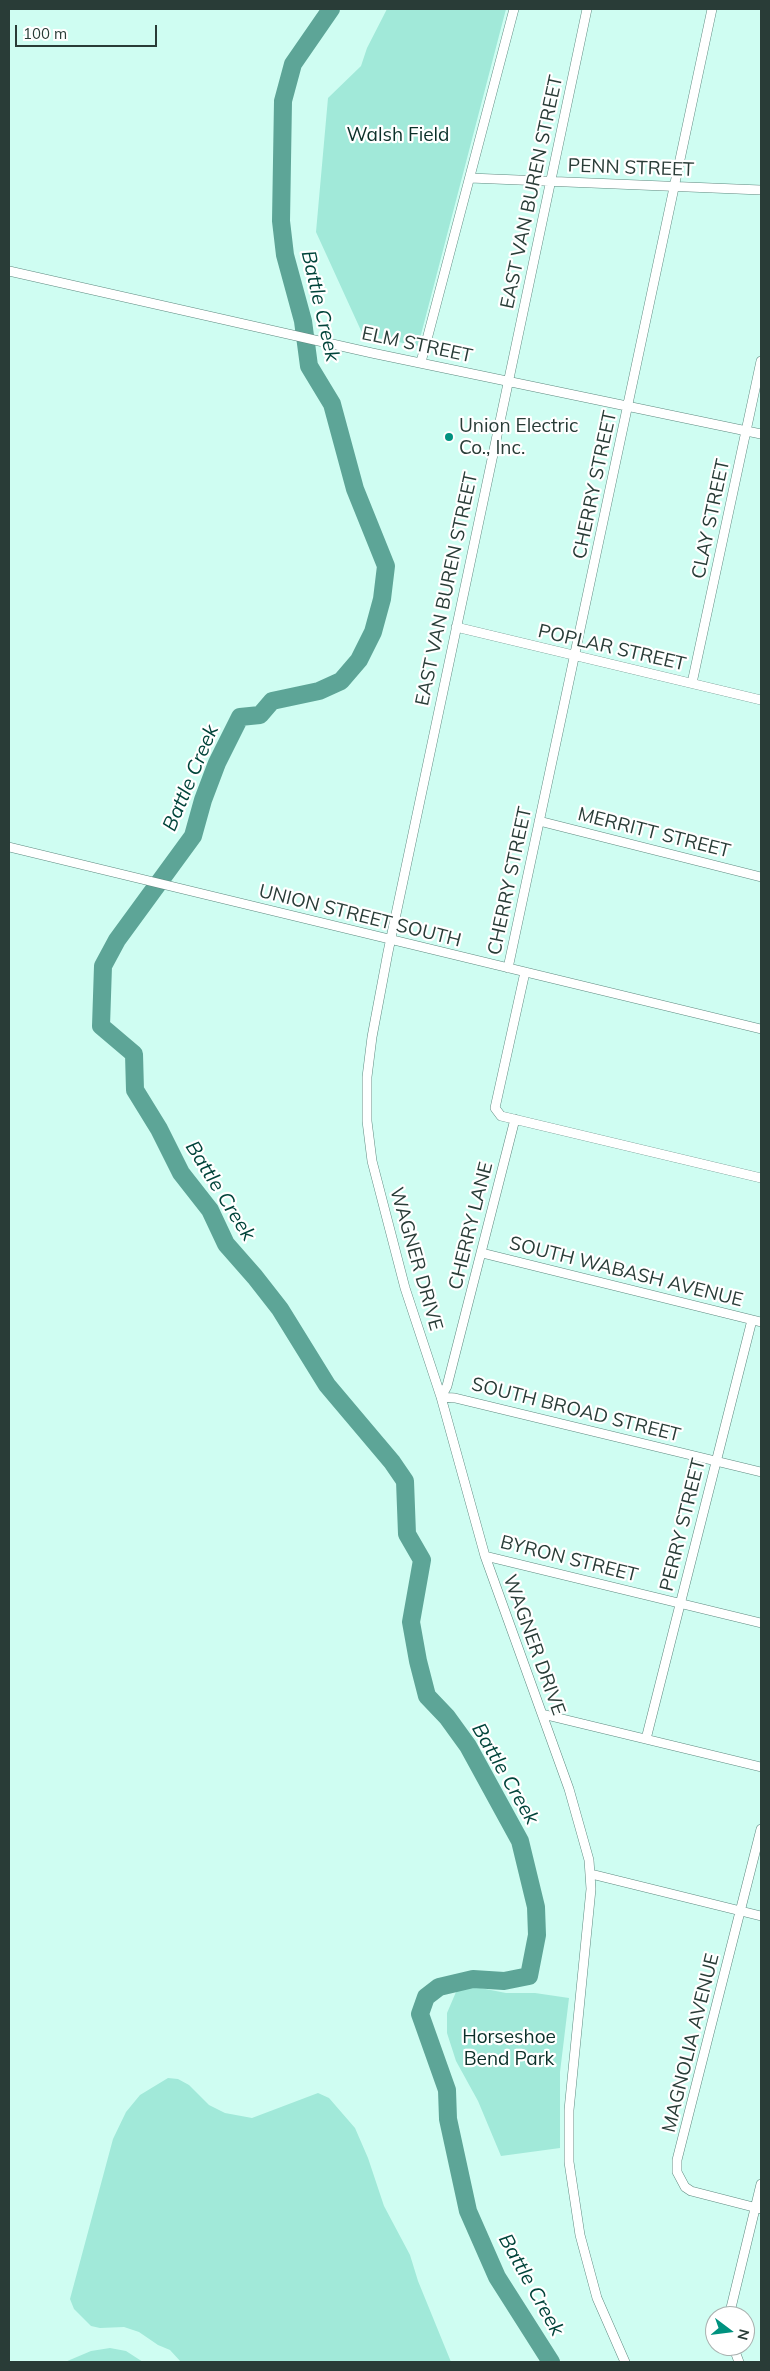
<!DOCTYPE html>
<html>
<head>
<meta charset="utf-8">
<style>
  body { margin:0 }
  #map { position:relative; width:770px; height:2371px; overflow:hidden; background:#cffdf2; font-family:Mulish,sans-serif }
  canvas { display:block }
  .frame { position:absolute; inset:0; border:10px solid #293c37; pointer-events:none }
  .north { position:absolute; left:705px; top:2306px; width:50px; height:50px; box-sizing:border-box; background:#fff; border:1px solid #a9b1af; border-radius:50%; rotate:105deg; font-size:14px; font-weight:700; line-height:20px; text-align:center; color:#293c37 }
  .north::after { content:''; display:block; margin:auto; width:18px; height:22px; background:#00927f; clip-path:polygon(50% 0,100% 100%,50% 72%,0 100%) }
  .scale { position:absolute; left:15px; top:25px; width:142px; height:22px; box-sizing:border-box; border:2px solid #293c37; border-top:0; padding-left:6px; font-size:15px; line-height:18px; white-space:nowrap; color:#293c37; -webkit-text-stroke:4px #fff; paint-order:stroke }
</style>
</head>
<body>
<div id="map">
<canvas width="770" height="2371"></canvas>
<div class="frame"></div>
<div class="north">N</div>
<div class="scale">100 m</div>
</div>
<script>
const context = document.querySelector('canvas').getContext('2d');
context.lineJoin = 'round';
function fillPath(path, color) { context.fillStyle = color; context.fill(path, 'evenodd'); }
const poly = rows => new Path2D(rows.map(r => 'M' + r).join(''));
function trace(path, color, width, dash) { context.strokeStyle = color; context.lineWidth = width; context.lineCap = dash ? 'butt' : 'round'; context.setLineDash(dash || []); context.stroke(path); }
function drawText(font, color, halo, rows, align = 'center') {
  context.font = font + ' Mulish,sans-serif'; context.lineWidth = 4.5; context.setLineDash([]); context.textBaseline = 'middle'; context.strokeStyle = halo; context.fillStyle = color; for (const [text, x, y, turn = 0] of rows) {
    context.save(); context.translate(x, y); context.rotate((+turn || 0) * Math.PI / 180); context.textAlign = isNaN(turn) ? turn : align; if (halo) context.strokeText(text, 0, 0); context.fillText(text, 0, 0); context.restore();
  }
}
const green = poly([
  [387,9,506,9,418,346,363,335,316,232,328,98,361,66,367,48],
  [465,1985,506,1993,535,1993,569,1998,560,2072,560,2148,501,2156,478,2101,456,2061,447,2033,447,2013,456,1992],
  [168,2078,178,2079,189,2085,209,2105,225,2113,252,2118,318,2093,329,2098,355,2128,368,2158,384,2206,410,2255,418,2281,451,2362,181,2362,170,2350,158,2345,139,2332,124,2327,100,2328,91,2326,74,2309,70,2299,113,2139,126,2112,140,2095],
  [110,2348,126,2351,143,2362,65,2362,91,2351]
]);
const river = poly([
  [331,9,293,64,283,101,281,221,285,255,303,321,309,366,332,404,355,489,386,566,382,599,373,632,359,660,341,681,319,691,272,701,260,715,240,717,217,763,203,800,193,836,117,940,103,966,101,1026,134,1054,135,1090,159,1129,181,1173,210,1210,226,1244,255,1277,280,1309,327,1385,392,1462,405,1481,407,1534,422,1560,411,1622,418,1661,427,1696,447,1717,468,1746,520,1841,536,1907,537,1935,529,1976,504,1981,473,1979,439,1987,426,1997,420,2014,447,2090,448,2119,468,2211,497,2277,551,2362]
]);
const street = poly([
  [587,9,388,952,372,1037,367,1077,367,1121,372,1161,405,1288,441,1397,485,1556,569,1789,589,1860,591,1889,569,2110,569,2162,580,2235,597,2298,625,2362],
  [470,178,761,190],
  [9,271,372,353,761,434],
  [421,362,514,9],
  [456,627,761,700],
  [692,683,761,361],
  [539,821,761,877],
  [9,847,761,1029],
  [508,968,712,9],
  [525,972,495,1108,501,1116,761,1178],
  [482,1253,761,1322],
  [441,1397,455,1398,761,1472],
  [441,1397,447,1386,515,1119],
  [485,1556,761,1623],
  [542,1714,761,1767],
  [646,1739,752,1320],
  [761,1829,677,2160,677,2172,685,2187,691,2191,761,2209],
  [591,1874,761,1916],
  [729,2316,761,2184],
  [733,2346,739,2362]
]);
const markers = [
  [449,437,5,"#00927f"]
];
const parkNames = [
  ["Walsh Field",398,135],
  ["Horseshoe",509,2037],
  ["Bend Park",509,2059]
];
const streetNames = [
  ["PENN STREET",631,168,2],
  ["EAST VAN BUREN STREET",532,192,-78],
  ["ELM STREET",417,345,12],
  ["CHERRY STREET",595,485,-78],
  ["CLAY STREET",711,519,-78],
  ["EAST VAN BUREN STREET",447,589,-78],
  ["POPLAR STREET",612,648,13],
  ["MERRITT STREET",654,833,14],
  ["CHERRY STREET",510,881,-78],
  ["UNION STREET SOUTH",360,916,14],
  ["CHERRY LANE",471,1226,-76],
  ["WAGNER DRIVE",416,1259,74],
  ["SOUTH WABASH AVENUE",626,1272,14],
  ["SOUTH BROAD STREET",576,1410,14],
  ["PERRY STREET",683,1525,-76],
  ["BYRON STREET",569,1559,14],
  ["WAGNER DRIVE",534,1645,70],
  ["MAGNOLIA AVENUE",691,2043,-76]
];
const poiNames = [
  ["Union Electric",459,426],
  ["Co., Inc.",459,448]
];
const waterNames = [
  ["Battle Creek",320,306,77],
  ["Battle Creek",191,778,-67],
  ["Battle Creek",220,1191,58],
  ["Battle Creek",505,1774,60],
  ["Battle Creek",531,2285,61]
];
fillPath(green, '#a1e9d9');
trace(river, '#5da597', 18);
trace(street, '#5f8a80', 10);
trace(street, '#fff', 9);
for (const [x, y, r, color] of markers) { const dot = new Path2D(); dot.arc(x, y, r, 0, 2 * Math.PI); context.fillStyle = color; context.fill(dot); trace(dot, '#fff', 2); }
drawText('19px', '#0b3029', '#fff', parkNames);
drawText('19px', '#293c37', '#fff', streetNames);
drawText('19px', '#293c37', '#fff', poiNames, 'left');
drawText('italic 20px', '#00443a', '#fff', waterNames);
</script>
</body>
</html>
